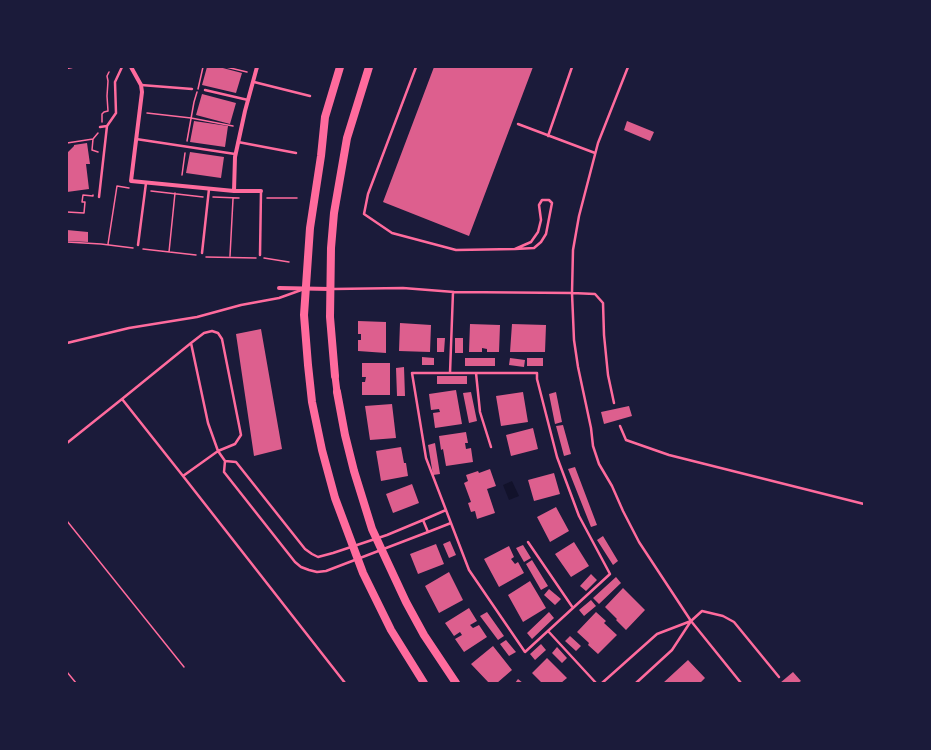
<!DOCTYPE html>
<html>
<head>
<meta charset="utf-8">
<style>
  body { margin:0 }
  #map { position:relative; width:931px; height:750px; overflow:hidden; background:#1b1b3a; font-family:"Golos Text",sans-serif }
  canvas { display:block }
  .frame { position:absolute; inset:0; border:68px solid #1b1b3a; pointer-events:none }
</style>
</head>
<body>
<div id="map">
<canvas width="931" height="750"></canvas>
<div class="frame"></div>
</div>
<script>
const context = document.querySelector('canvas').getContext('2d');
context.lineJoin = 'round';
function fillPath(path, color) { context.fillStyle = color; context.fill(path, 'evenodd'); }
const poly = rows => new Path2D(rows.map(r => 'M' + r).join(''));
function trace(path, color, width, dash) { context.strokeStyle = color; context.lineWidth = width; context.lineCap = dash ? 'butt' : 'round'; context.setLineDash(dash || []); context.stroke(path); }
const water = poly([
  [512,481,519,496,509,500,503,485]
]);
const building = poly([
  [207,67,219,67,242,73,236,93,202,85],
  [434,67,533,67,469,236,383,202],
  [202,94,236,103,230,124,196,115],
  [194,121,228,126,225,147,190,142],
  [627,121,654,132,650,141,624,130],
  [87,143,90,164,86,164,89,189,67,192,67,153,74,146,74,145],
  [190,152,224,157,221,178,186,173],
  [67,230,88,232,88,242,67,241],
  [358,321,386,322,386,353,358,351,358,340,361,340,361,334,358,334],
  [400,323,431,325,430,352,399,351],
  [470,324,500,325,499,352,487,352,487,349,482,348,482,352,469,352],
  [512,324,546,325,545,352,510,352],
  [261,329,282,449,254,456,236,334],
  [437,338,445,338,444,352,437,352],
  [455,338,463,338,463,353,455,353],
  [422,357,434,358,434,365,422,365],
  [465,358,495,358,495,366,465,366],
  [510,358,525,360,524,367,509,365],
  [527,358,543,358,543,366,527,366],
  [362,363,390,363,390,395,362,395,362,382,365,382,366,377,362,377],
  [404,367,405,396,397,396,396,368],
  [437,376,467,376,467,384,437,384],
  [456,390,462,424,435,428,433,413,440,412,439,409,431,410,429,394],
  [471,392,477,421,469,423,463,393],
  [523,392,528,422,501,426,496,396],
  [556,392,562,422,555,424,549,394],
  [392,404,396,438,370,440,365,406],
  [629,406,632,416,604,424,601,412],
  [563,425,571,454,564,456,556,426],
  [533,428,538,449,511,456,506,435],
  [466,432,468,443,465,443,466,449,471,448,473,462,446,466,443,449,441,450,439,436],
  [435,443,440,474,433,475,428,445],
  [401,447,404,463,406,463,408,476,381,481,376,451],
  [575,467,597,525,591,527,568,469],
  [490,469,496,486,487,489,495,513,477,519,475,511,471,512,468,503,471,502,464,483,468,481,466,475,478,471,479,473],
  [554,473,560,494,534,501,528,480],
  [412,484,419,503,393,513,386,494],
  [556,507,569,531,550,542,537,517],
  [603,536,618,561,613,565,597,540],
  [450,541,456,555,449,558,443,544],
  [574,542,589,566,571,577,555,554],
  [436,544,444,564,418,574,410,554],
  [523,545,531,558,524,562,516,548],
  [509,546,514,557,511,559,515,564,518,562,524,573,499,587,484,559],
  [532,560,548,586,541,590,526,564],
  [449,572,463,600,439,613,425,586],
  [591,574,597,580,586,591,580,586],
  [616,577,621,583,599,604,593,598],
  [530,581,546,608,523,622,508,595],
  [623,588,645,610,626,630,616,620,617,619,605,607],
  [549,589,561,599,555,605,544,595],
  [591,600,596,606,584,616,579,610],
  [469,608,477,621,470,625,473,628,479,625,487,637,464,652,455,639,462,635,460,632,454,636,445,623],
  [487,612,504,636,498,640,480,616],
  [549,612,554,618,532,639,527,633],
  [596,612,606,621,604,623,617,635,598,654,588,645,589,643,577,632],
  [570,636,581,646,576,651,565,641],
  [506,640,516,652,509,656,500,644],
  [541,644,546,650,535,660,530,654],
  [493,646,512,670,497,683,489,683,471,664],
  [557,647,567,658,562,663,552,653],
  [547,658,567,678,561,683,542,683,532,673],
  [688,660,705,678,700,683,663,683],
  [793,672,801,681,798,683,780,683],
  [518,679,523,683,515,683]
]);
const path = poly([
  [226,67,247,72],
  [198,89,203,67],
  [147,113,191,118,233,126],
  [102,122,102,114,104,112,108,111,107,96,108,81,107,76,109,72],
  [93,139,92,150,98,152],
  [187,141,194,102,197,92],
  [67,143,93,139,98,133],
  [182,175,185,153],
  [151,191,203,197],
  [213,197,239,198],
  [267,198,297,198],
  [67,212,84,213,85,202,82,202,83,195,93,196,93,195],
  [67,242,101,244,133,248],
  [108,244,117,186,129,188],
  [143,249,196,255],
  [169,252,175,193],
  [230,256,233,199],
  [206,257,256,258],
  [264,258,289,262],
  [67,521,184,667],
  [67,672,76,683]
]);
const service = poly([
  [416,67,368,194,364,214,392,233,456,250,515,249,534,248,541,242,546,234,552,203,549,200,542,200,539,205,541,220,538,232,531,242,515,249],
  [628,67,598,143,579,216,573,250,572,293,574,340,578,367,591,428,593,446,599,464,612,486,623,511,639,542,691,621,741,683],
  [67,68,72,67],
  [254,82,310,96],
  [141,85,192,89],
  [205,90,248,100],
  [518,124,595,153],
  [100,127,107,126],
  [548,136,572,67],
  [136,139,235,154],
  [238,142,296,153],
  [99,197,107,126,116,113,115,82,122,67],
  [138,245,146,183],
  [202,253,209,189],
  [260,255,261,191],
  [333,289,403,288,454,292,572,293,595,294,603,303,604,335,608,375,614,403],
  [67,343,129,328,197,317,241,305,279,298,304,289],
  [191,343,204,333,212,331,218,333,222,339,241,435,235,444,218,451,225,461,224,472,295,562,301,567,309,570,317,572,326,571,428,532,423,520,387,535,333,553,318,557,312,554,305,549,236,462,225,461],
  [412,373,537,373,537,379,557,457,579,516,610,574,525,652,469,570,426,458,412,373],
  [450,373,453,292],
  [476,373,480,412,491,447],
  [620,426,626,440,669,455,864,504],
  [67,443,122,399,191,343,208,423,218,451,183,476,122,399],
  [183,476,345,683],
  [423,520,446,510],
  [428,532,451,523],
  [528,542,573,608],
  [548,631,596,683],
  [602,683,657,634,691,621],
  [636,683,672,650,691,621,702,611,723,616,734,622,779,677]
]);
const minor = poly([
  [131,67,141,85,142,92,131,181,234,191,261,191],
  [234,191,235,157,245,111,257,67],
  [279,288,330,289]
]);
const tertiary = poly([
  [335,376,337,392]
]);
const secondary = poly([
  [340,67,325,117,321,156,310,228,304,315,308,365,312,402,322,450,335,498,363,573,391,630,424,683],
  [335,376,330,317,331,248,334,213,347,138,369,67],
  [337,392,345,435,354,471,372,529,406,602,424,635,456,683]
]);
fillPath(water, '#12122b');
fillPath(building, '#dd5f8e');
trace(path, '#ff6b9d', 1.5);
trace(service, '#ff6b9d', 2.5);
trace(minor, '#ff6b9d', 4);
trace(tertiary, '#ff6b9d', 7);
trace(secondary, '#ff6b9d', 8);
</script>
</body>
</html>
